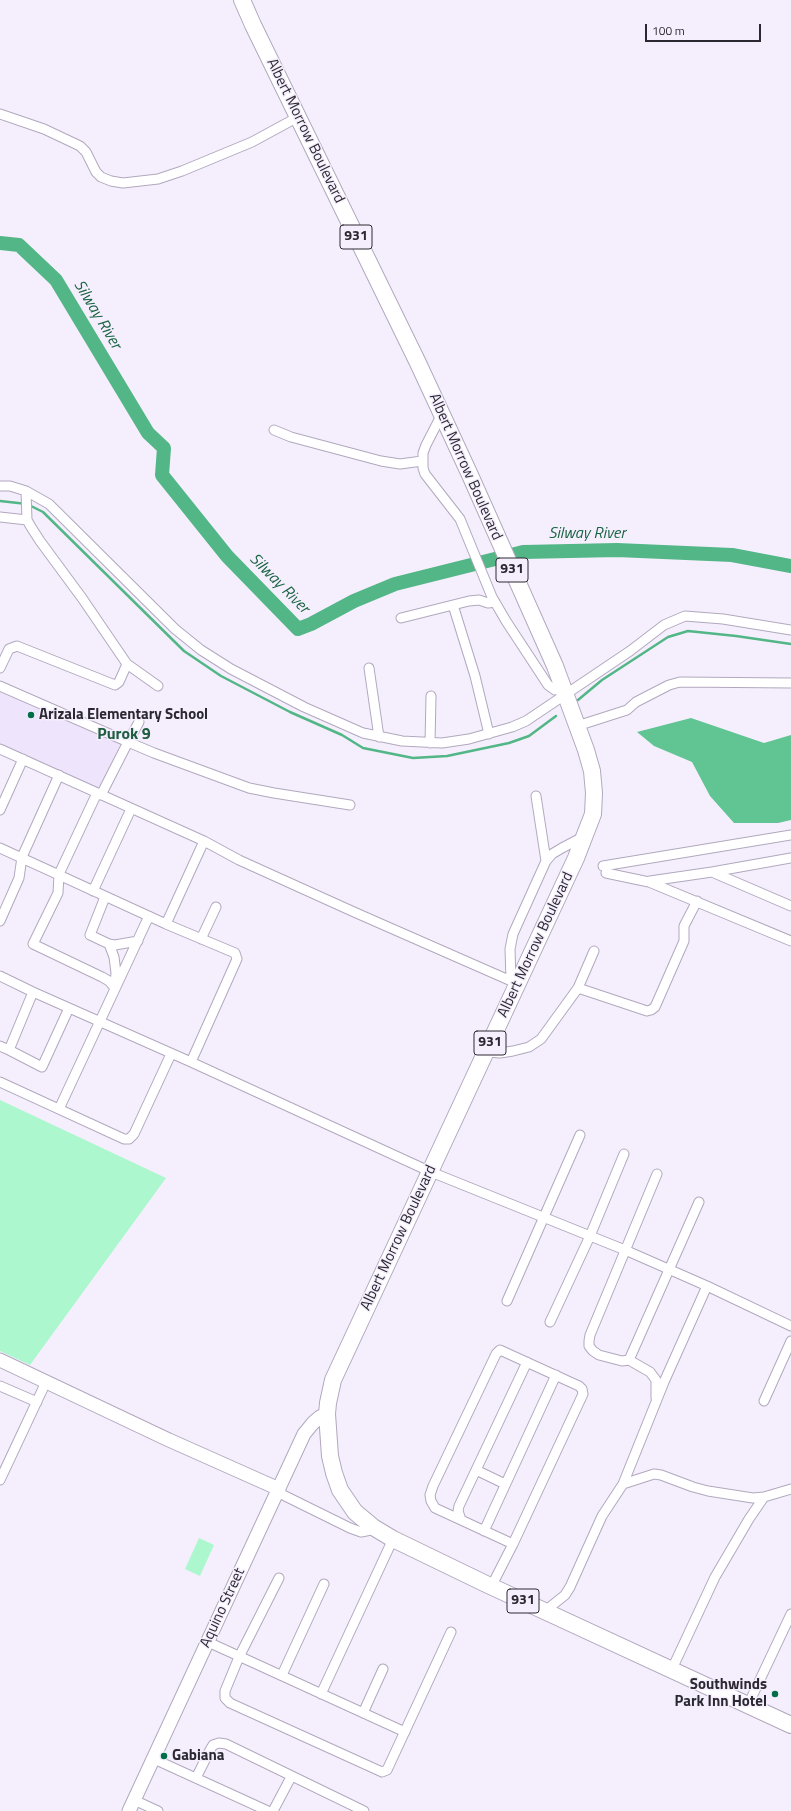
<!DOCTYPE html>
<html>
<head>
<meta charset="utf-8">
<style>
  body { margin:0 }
  #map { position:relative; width:791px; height:1811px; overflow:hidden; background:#f5effd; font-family:"Titillium Web",sans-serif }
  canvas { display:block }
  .scale { position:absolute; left:645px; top:24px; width:116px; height:18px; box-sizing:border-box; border:2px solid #2c2831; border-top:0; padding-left:5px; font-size:12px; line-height:14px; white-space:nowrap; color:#2c2831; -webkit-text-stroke:3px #f5effd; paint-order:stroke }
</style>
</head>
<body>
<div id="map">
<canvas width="791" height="1811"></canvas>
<div class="scale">100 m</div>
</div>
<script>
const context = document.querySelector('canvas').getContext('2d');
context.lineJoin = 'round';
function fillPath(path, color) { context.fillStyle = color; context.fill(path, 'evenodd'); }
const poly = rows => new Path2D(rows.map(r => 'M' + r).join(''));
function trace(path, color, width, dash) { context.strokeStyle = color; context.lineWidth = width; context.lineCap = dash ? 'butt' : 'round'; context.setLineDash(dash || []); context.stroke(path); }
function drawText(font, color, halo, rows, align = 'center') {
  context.font = font + ' "Titillium Web",sans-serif'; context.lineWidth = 3; context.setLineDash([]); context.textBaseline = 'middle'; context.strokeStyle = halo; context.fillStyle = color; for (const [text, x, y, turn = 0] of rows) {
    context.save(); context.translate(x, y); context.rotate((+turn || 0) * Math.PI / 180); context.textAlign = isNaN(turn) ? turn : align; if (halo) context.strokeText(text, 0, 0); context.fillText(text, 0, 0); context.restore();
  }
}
const built = poly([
  [0,689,122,741,99,790,0,746]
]);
const green = poly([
  [0,1100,166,1178,30,1365,0,1351],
  [199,1538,214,1545,200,1576,185,1569]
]);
const forest = poly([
  [691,718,764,743,791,735,791,820,778,823,734,823,710,796,692,762,654,746,637,732]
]);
const stream = poly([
  [0,501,27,504,43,512,184,651,221,676,290,712,342,735,363,748,413,758,447,756,509,743,529,736,556,716],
  [578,700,602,680,668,637,688,631,736,636,791,644]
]);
const river = poly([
  [0,243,19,245,56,280,148,433,164,448,162,475,227,556,298,629,311,624,354,601,395,584,523,552,617,550,732,555,791,566]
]);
const street = poly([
  [0,114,44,129,80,146,86,152,96,172,101,177,111,181,123,183,158,179,182,171,252,142,298,117],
  [442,414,426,445,423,453,423,468,425,474,460,519,492,597,506,621,548,685,555,690,564,690],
  [274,430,291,437,381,461,400,464,422,461],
  [0,486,10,486,26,491,49,504,175,629,201,650,231,669,304,707,363,733,402,741,442,743,469,739,512,727,526,721,630,651,664,625,685,616,723,619,791,630],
  [0,517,27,520],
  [453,605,475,676,489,734],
  [401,618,469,601,479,600,488,603,495,602],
  [127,664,158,686],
  [0,668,9,649,17,646,115,685,119,682,127,664,82,598,40,541,31,527,27,520,26,491],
  [369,668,379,737],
  [0,686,128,742,139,722],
  [577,726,627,710,636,702,669,685,680,682,791,683],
  [430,743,431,696],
  [0,749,204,841,239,860,354,912,518,984],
  [97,793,59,874,58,893,33,944,102,977,109,981,115,988],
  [101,795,128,742,154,753,249,788,274,793,350,805],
  [536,796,546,861],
  [0,810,23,759],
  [0,848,166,924,235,953,237,959,191,1062],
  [603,866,791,835],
  [712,872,791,858],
  [606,873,649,882,791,941],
  [650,881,712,872,791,906],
  [93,891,131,809],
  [105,897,90,935,109,944,115,945,138,941],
  [0,921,19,878,22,857,59,775],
  [166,924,204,841],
  [201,939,216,907],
  [109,944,114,957,116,973,115,983],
  [0,976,33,992,191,1062,431,1172,625,1250,707,1286,791,1326],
  [511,980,510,949,513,934,546,861,552,854,562,848,585,836],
  [578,988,647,1011,651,1010,655,1007,684,941,684,926,697,901],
  [0,1046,9,1050,33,992],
  [9,1050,42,1067,69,1008],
  [486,1052,500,1053,513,1051,529,1047,541,1039,578,988,594,951],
  [0,1082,124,1139,129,1139,134,1134,171,1054],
  [59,1109,149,916],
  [507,1301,580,1135],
  [550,1322,590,1236,624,1154],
  [629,1360,699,1202],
  [0,1386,37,1402],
  [656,1398,656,1380,650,1372,629,1360,622,1361,599,1355,593,1351,589,1346,589,1341,590,1335,657,1174],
  [764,1401,791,1341],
  [476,1470,505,1484],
  [0,1480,46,1382],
  [623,1484,654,1474,661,1475,693,1487,708,1491,753,1498,764,1497,791,1489],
  [277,1492,350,1528,361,1532,376,1529],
  [461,1520,458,1511,459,1506,527,1362],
  [484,1531,556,1375],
  [279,1578,239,1657,225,1691,225,1698,230,1703,382,1772,387,1770,451,1632],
  [491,1587,513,1544,583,1394,582,1389,579,1386,500,1350,496,1354,433,1486,430,1495,431,1501,435,1508,513,1544],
  [545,1611,565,1595,570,1587,602,1516,623,1484,664,1382,707,1286],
  [208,1642,405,1732],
  [672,1669,715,1577,749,1519,764,1497],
  [282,1675,324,1584],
  [321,1694,393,1539],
  [748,1705,791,1614],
  [363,1713,383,1669],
  [154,1759,268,1811],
  [196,1778,210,1750,213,1745,219,1743,226,1744,364,1811],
  [134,1800,158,1811],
  [273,1811,291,1777]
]);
const secondary = poly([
  [0,1360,169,1440,279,1489],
  [129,1811,304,1434,313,1423,320,1417,327,1414]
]);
const highway = poly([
  [242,0,253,25,418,363,470,475,555,666,586,750,592,771,594,793,593,814,576,858,333,1380,328,1403,327,1414,330,1456,334,1473,340,1490,355,1512,373,1527,393,1539,486,1584,791,1725]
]);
const markers = [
  [31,715,4,"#006e47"],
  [775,1694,4,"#006e47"],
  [164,1756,4,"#006e47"]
];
const shields = [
  [356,237,32],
  [512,570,32],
  [490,1043,32],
  [523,1601,32]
];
const shieldNames = [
  ["931",356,237],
  ["931",512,570],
  ["931",490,1043],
  ["931",523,1601]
];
const streetNames = [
  ["Albert Morrow Boulevard",305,131,64],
  ["Albert Morrow Boulevard",465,467,66],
  ["Albert Morrow Boulevard",536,945,-65],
  ["Albert Morrow Boulevard",399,1238,-65],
  ["Aquino Street",223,1608,-65]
];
const poiNames = [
  ["Arizala Elementary School",39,715],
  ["Southwinds",767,1685,"right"],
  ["Park Inn Hotel",767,1702,"right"],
  ["Gabiana",172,1756]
];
const waterNames = [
  ["Silway River",97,315,59],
  ["Silway River",587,534],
  ["Silway River",279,584,45]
];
const neighbourhoodNames = [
  ["Purok 9",124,735]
];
fillPath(built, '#eee4fc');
fillPath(green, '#acf7ce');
fillPath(forest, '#61c493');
trace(stream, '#52b686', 2.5);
trace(river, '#52b686', 14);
trace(street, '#b1a8be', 11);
trace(secondary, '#b1a8be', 15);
trace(highway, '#b1a8be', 18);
trace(street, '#fff', 9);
trace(secondary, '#fff', 13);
trace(highway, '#fff', 16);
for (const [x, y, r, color] of markers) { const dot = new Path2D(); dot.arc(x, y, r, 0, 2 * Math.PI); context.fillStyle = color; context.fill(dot); trace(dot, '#f5effd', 1.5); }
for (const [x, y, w] of shields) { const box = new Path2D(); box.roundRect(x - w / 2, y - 12, w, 24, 3); context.fillStyle = '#f5effd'; context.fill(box); trace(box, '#2c2831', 1); }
drawText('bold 14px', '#2c2831', null, shieldNames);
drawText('15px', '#2c2831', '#f5effd', streetNames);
drawText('bold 15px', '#2c2831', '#f5effd', poiNames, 'left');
drawText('italic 16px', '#196342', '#f5effd', waterNames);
drawText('bold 16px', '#205e41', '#f5effd', neighbourhoodNames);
</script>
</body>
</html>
